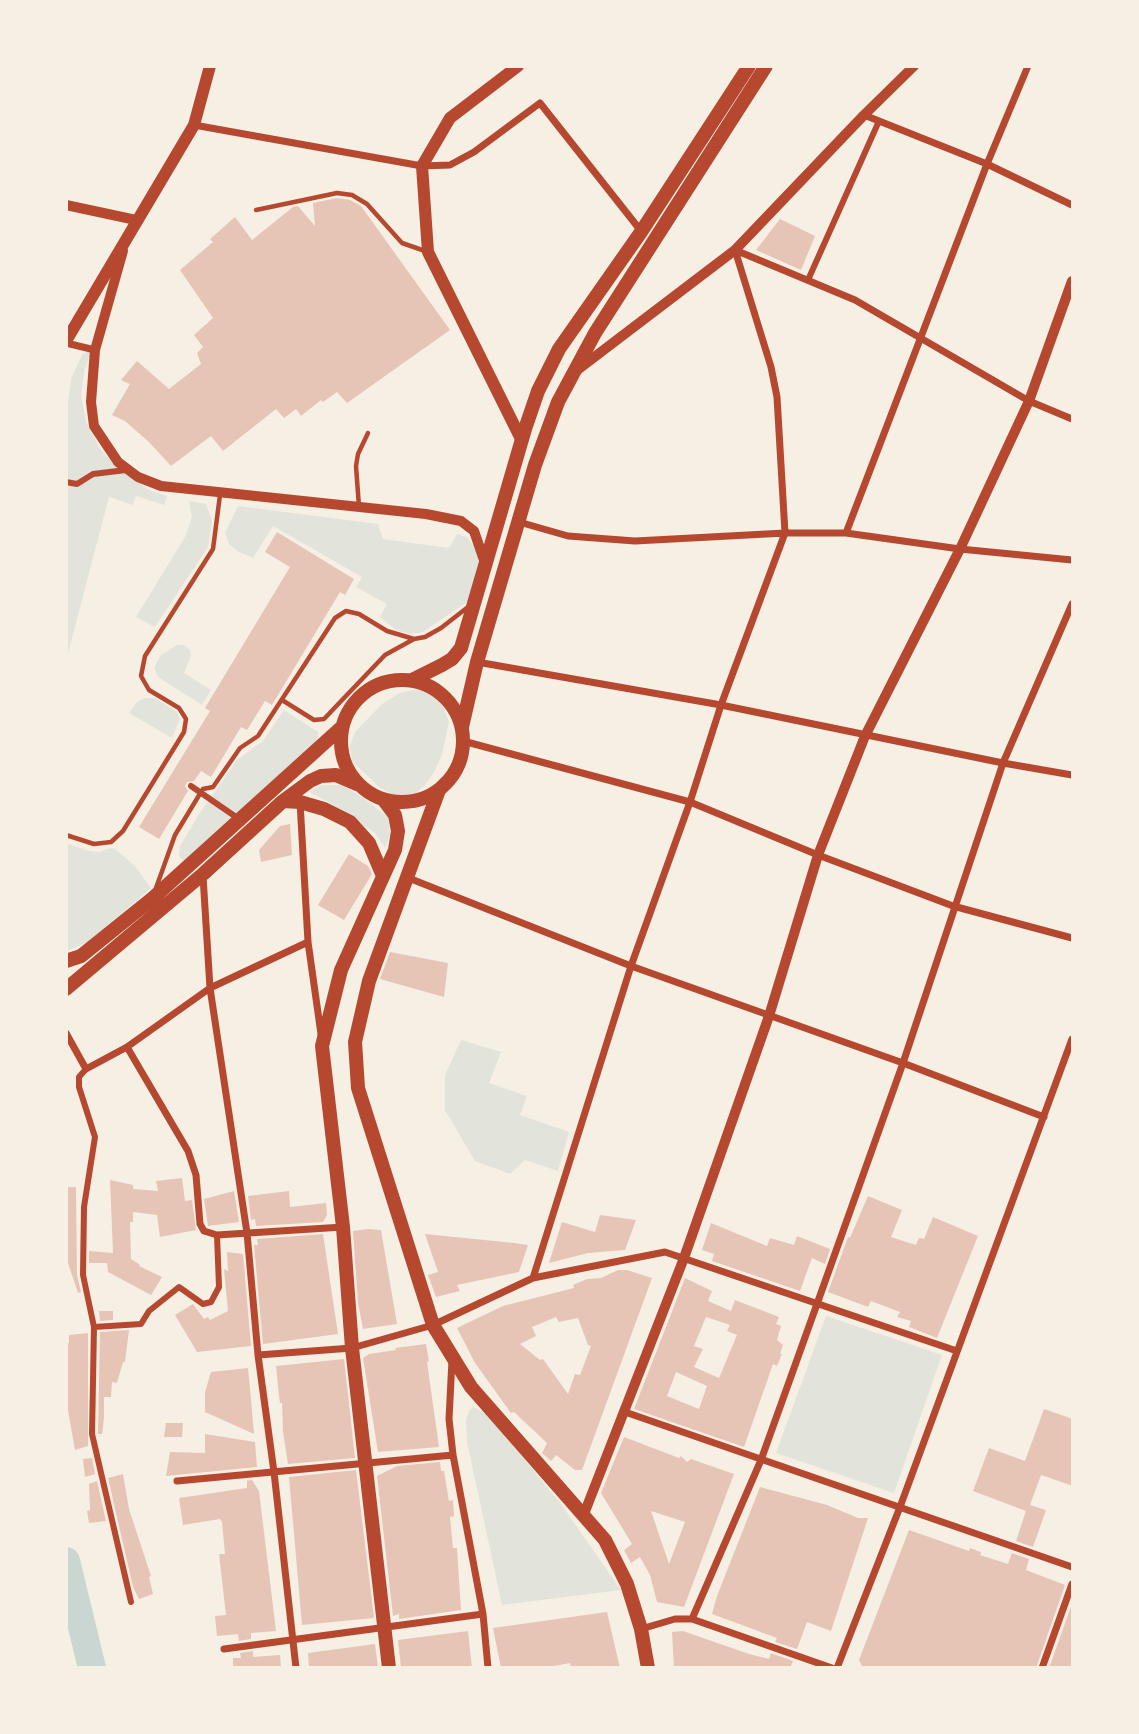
<!DOCTYPE html>
<html>
<head>
<meta charset="utf-8">
<style>
  body { margin:0 }
  #map { position:relative; width:1139px; height:1734px; overflow:hidden; background:#f6efe4; font-family:Raleway,sans-serif }
  canvas { display:block }
  .frame { position:absolute; inset:0; border:68px solid #f6efe4; pointer-events:none }
</style>
</head>
<body>
<div id="map">
<canvas width="1139" height="1734"></canvas>
<div class="frame"></div>
</div>
<script>
const context = document.querySelector('canvas').getContext('2d');
context.lineJoin = 'round';
function fillPath(path, color) { context.fillStyle = color; context.fill(path, 'evenodd'); }
const poly = rows => new Path2D(rows.map(r => 'M' + r).join(''));
function trace(path, color, width, dash) { context.strokeStyle = color; context.lineWidth = width; context.lineCap = dash ? 'butt' : 'round'; context.setLineDash(dash || []); context.stroke(path); }
const green = poly([
  [93,347,85,368,81,395,86,422,100,449,113,463,149,490,167,496,164,505,136,496,133,505,109,497,67,657,67,412,71,379,82,355],
  [189,501,206,504,212,521,208,547,155,627,136,617,185,537,192,517],
  [238,506,378,524,383,539,449,548,457,534,467,537,477,551,479,564,470,600,423,632,410,634,396,630,380,617,387,604,356,587,362,577,273,526,253,558,239,552,229,544,225,533],
  [177,645,184,645,190,650,191,656,184,673,211,690,202,705,158,677,154,668,160,656],
  [413,690,426,691,436,698,444,709,449,722,442,755,433,774,424,786,411,797,397,798,379,787,352,761,350,745,355,732,382,704,400,693],
  [145,698,155,698,177,712,180,719,172,738,129,713,137,702],
  [284,710,318,732,318,741,184,861,179,856,180,846,201,811,238,759,263,741],
  [322,785,342,785,366,800,388,817,390,835,385,848,375,833,329,802,309,792],
  [66,843,89,851,100,852,110,848,115,849,135,866,151,888,88,942,67,951],
  [461,1040,501,1052,489,1083,527,1096,520,1115,569,1132,558,1171,525,1160,510,1174,475,1161,445,1110,445,1075],
  [826,1316,942,1355,894,1493,776,1453],
  [473,1407,487,1414,561,1504,621,1590,502,1605,467,1442,466,1420,469,1411]
]);
const river = poly([
  [66,1561,92,1668]
]);
const building = poly([
  [337,198,350,200,361,206,450,330,347,403,337,392,323,402,321,400,301,416,296,409,284,418,276,409,223,451,211,436,171,466,149,442,125,421,112,415,130,384,121,380,137,361,169,389,201,364,197,353,203,347,194,335,213,318,180,270,213,242,210,239,235,217,252,240,293,207,298,206,315,226,313,203],
  [780,219,815,236,801,270,756,250],
  [277,532,354,579,345,595,340,592,272,705,265,701,247,730,241,727,211,777,201,771,194,781,187,782,185,786,188,791,159,839,139,827,210,711,205,708,290,567,265,552],
  [290,824,292,855,261,862,259,850,280,826],
  [349,854,368,866,372,874,344,920,318,905],
  [390,952,448,963,444,997,380,979],
  [182,1178,185,1201,192,1200,196,1230,160,1237,157,1215,133,1212,133,1222,130,1222,131,1259,140,1265,139,1266,162,1277,151,1295,108,1272,107,1263,89,1263,89,1251,113,1253,110,1180,133,1185,133,1189,158,1191,156,1181],
  [66,1187,76,1187,77,1275,81,1292,78,1293,66,1257],
  [234,1191,239,1222,208,1226,204,1199],
  [289,1191,290,1207,326,1203,327,1215,323,1222,256,1226,255,1219,251,1220,248,1196],
  [868,1196,902,1210,891,1237,916,1245,919,1238,924,1239,933,1217,978,1236,937,1338,909,1327,911,1321,897,1317,900,1312,871,1301,868,1307,828,1292,848,1237,850,1238],
  [600,1215,636,1220,625,1250,588,1253,549,1263,562,1222,595,1232],
  [711,1223,767,1246,770,1238,794,1245,797,1236,830,1249,825,1264,812,1258,800,1291,712,1261,714,1254,702,1250],
  [368,1229,381,1230,397,1324,363,1329,358,1303,353,1231],
  [323,1234,338,1334,263,1344,254,1245,258,1245,257,1239],
  [425,1234,514,1243,528,1245,519,1272,457,1285,460,1291,436,1297,428,1275,438,1272],
  [227,1252,243,1254,251,1346,197,1352,175,1315,193,1304,204,1319,208,1317,210,1320,228,1311,224,1269,228,1271],
  [618,1270,627,1270,652,1278,582,1470,575,1470,556,1455,551,1461,542,1453,547,1443,514,1412,511,1413,475,1363,457,1328,503,1306,574,1288,573,1285,587,1279,601,1278],
  [556,1317,559,1322,578,1318,588,1345,591,1346,580,1375,575,1374,568,1394,543,1359,540,1360,520,1344,536,1336,532,1327],
  [685,1278,712,1291,708,1301,731,1311,735,1300,779,1317,776,1324,781,1326,777,1340,783,1345,780,1354,782,1354,777,1366,773,1364,744,1447,634,1409],
  [706,1317,730,1325,727,1331,737,1335,719,1378,694,1367,703,1349,694,1346],
  [676,1372,707,1386,699,1409,667,1396],
  [99,1311,113,1311,113,1320,100,1321],
  [129,1330,125,1362,123,1362,117,1383,112,1382,111,1397,104,1397,104,1419,102,1434,98,1434,100,1332],
  [88,1333,88,1446,75,1450,67,1405,67,1343,69,1343,69,1335],
  [426,1344,429,1361,427,1362,439,1447,378,1452,363,1358,369,1354,396,1350,395,1348],
  [344,1359,355,1458,288,1464,283,1432,282,1403,280,1403,279,1396,276,1366],
  [248,1368,251,1399,254,1434,205,1412,205,1392,211,1372],
  [1044,1409,1073,1419,1073,1486,1041,1475,1030,1505,1046,1510,1033,1547,1016,1541,1026,1511,973,1491,989,1448,1025,1461],
  [166,1423,183,1423,182,1437,164,1437],
  [205,1434,255,1442,257,1467,166,1476,170,1452,205,1453],
  [624,1437,679,1458,681,1456,687,1462,691,1459,734,1474,684,1607,657,1602,650,1575,640,1557,631,1563,624,1550,632,1544,601,1493],
  [651,1511,685,1522,669,1564],
  [92,1458,95,1474,85,1477,83,1459],
  [440,1462,441,1471,444,1471,449,1501,453,1500,454,1516,450,1517,453,1548,457,1548,461,1610,399,1619,399,1614,393,1616,377,1476,397,1466],
  [356,1470,374,1618,302,1625,289,1477],
  [123,1474,129,1509,151,1576,149,1577,153,1594,139,1599,133,1587,108,1478],
  [252,1480,259,1491,276,1631,251,1633,251,1639,239,1641,238,1634,217,1636,215,1616,226,1615,219,1554,225,1554,222,1522,220,1519,183,1525,179,1498,247,1488,247,1481,245,1481],
  [97,1481,106,1521,89,1523,87,1511,90,1510,89,1484],
  [760,1487,827,1505,858,1518,868,1518,831,1631,807,1622,797,1649,775,1642,777,1638,712,1614,717,1596],
  [909,1530,969,1551,970,1548,981,1552,980,1555,1008,1564,1012,1553,1029,1559,1026,1570,1065,1585,1036,1668,862,1666,859,1660],
  [1073,1601,1073,1668,1049,1668],
  [607,1612,620,1668,571,1668,570,1663,544,1668,501,1668,493,1628],
  [468,1631,472,1668,401,1668,398,1640],
  [683,1631,749,1654,769,1659,771,1653,793,1661,790,1668,674,1668,672,1632],
  [375,1644,378,1668,309,1668,308,1653],
  [253,1651,253,1657,280,1655,281,1668,233,1668,233,1658,241,1658,240,1653]
]);
const service = poly([
  [256,210,337,193,352,195,367,204,402,243,428,252],
  [359,507,356,466,358,454,368,433],
  [282,700,314,720,324,719,385,655,414,639],
  [66,835,94,844,111,842,123,831,184,732,186,719,179,708,149,690,141,676,145,656,213,549,220,495],
  [156,888,175,835,201,792,203,789,213,787,240,748,258,736,335,618,346,611,359,614,387,631,414,639,425,637,441,628,468,607]
]);
const pedestrian = poly([
  [808,280,879,121],
  [66,482,77,484,93,474,126,470],
  [191,786,239,819],
  [86,1069,79,1077,79,1087,95,1137,84,1207,83,1275,94,1327,92,1434,131,1602],
  [94,1327,141,1324,149,1311,179,1287,203,1304,211,1302,219,1287,217,1235]
]);
const minor = poly([
  [864,115,987,164,1072,205],
  [194,125,422,166,450,165,474,152,540,103,641,231],
  [735,250,855,300,1029,401,1072,419],
  [66,343,95,350],
  [519,522,568,536,635,541,785,533,846,533,960,549,1072,560],
  [846,533,987,164,1028,66],
  [477,662,721,705,1003,763,1072,775],
  [463,741,690,802,818,855,953,906,1072,938],
  [300,802,308,942,321,1034],
  [203,876,210,988,247,1233,258,1355,274,1472,296,1668],
  [406,877,631,966,903,1063,1044,1117],
  [66,1033,86,1069,127,1047,210,988,308,942],
  [127,1047,188,1151,196,1175,200,1224,204,1231,217,1235,343,1227],
  [533,1278,631,966,690,802,721,705,785,533,777,397,771,367,735,250],
  [258,1355,352,1348,433,1325,533,1278,665,1252,957,1351],
  [452,1360,449,1419,453,1455,483,1614,488,1668],
  [625,1412,1072,1567],
  [177,1481,453,1455],
  [692,1619,761,1460,817,1304,903,1063,1003,763,1072,604],
  [641,1629,675,1619,692,1619,832,1668],
  [224,1649,483,1614],
  [837,1668,900,1507,1072,1039],
  [1042,1668,1072,1584]
]);
const tertiary = poly([
  [66,205,136,220],
  [123,251,95,350,91,402,94,426,118,462,138,477,161,486,426,514,461,521,474,531,485,563],
  [576,371,735,250,864,115,914,66],
  [584,1514,684,1258,769,1016,818,855,865,736,960,549,1029,401,1072,281]
]);
const secondary = poly([
  [518,66,450,118,422,166,428,252,522,441],
  [66,341,194,125,210,66]
]);
const primary = poly([
  '341 741a61 61 0 1 1 122 0a61 61 0 1 1-122 0Z',
  [412,680,442,665,452,659,461,648,525,429,538,391,559,349,641,232,749,66],
  [462,727,477,662,535,465,558,402,595,333,766,66],
  [449,780,439,790,369,981,355,1042,358,1088,433,1325,471,1387,605,1540,627,1584,641,1629,648,1668],
  [383,799,395,815,398,831,395,850,341,970,322,1046,343,1227,352,1348,389,1668],
  [283,801,300,802,324,809,350,822,369,843,383,876],
  [66,961,81,956,153,898,342,727],
  [66,989,203,874,283,801,310,781,321,776,336,775,357,784]
]);
fillPath(green, '#e2e4dc');
trace(river, '#c9d6d2', 28);
fillPath(building, '#e6c5b7');
trace(service, '#b5482f', 4.5);
trace(pedestrian, '#b5482f', 6);
trace(minor, '#b5482f', 7);
trace(tertiary, '#b5482f', 10);
trace(secondary, '#b5482f', 12);
trace(primary, '#b5482f', 14);
</script>
</body>
</html>
